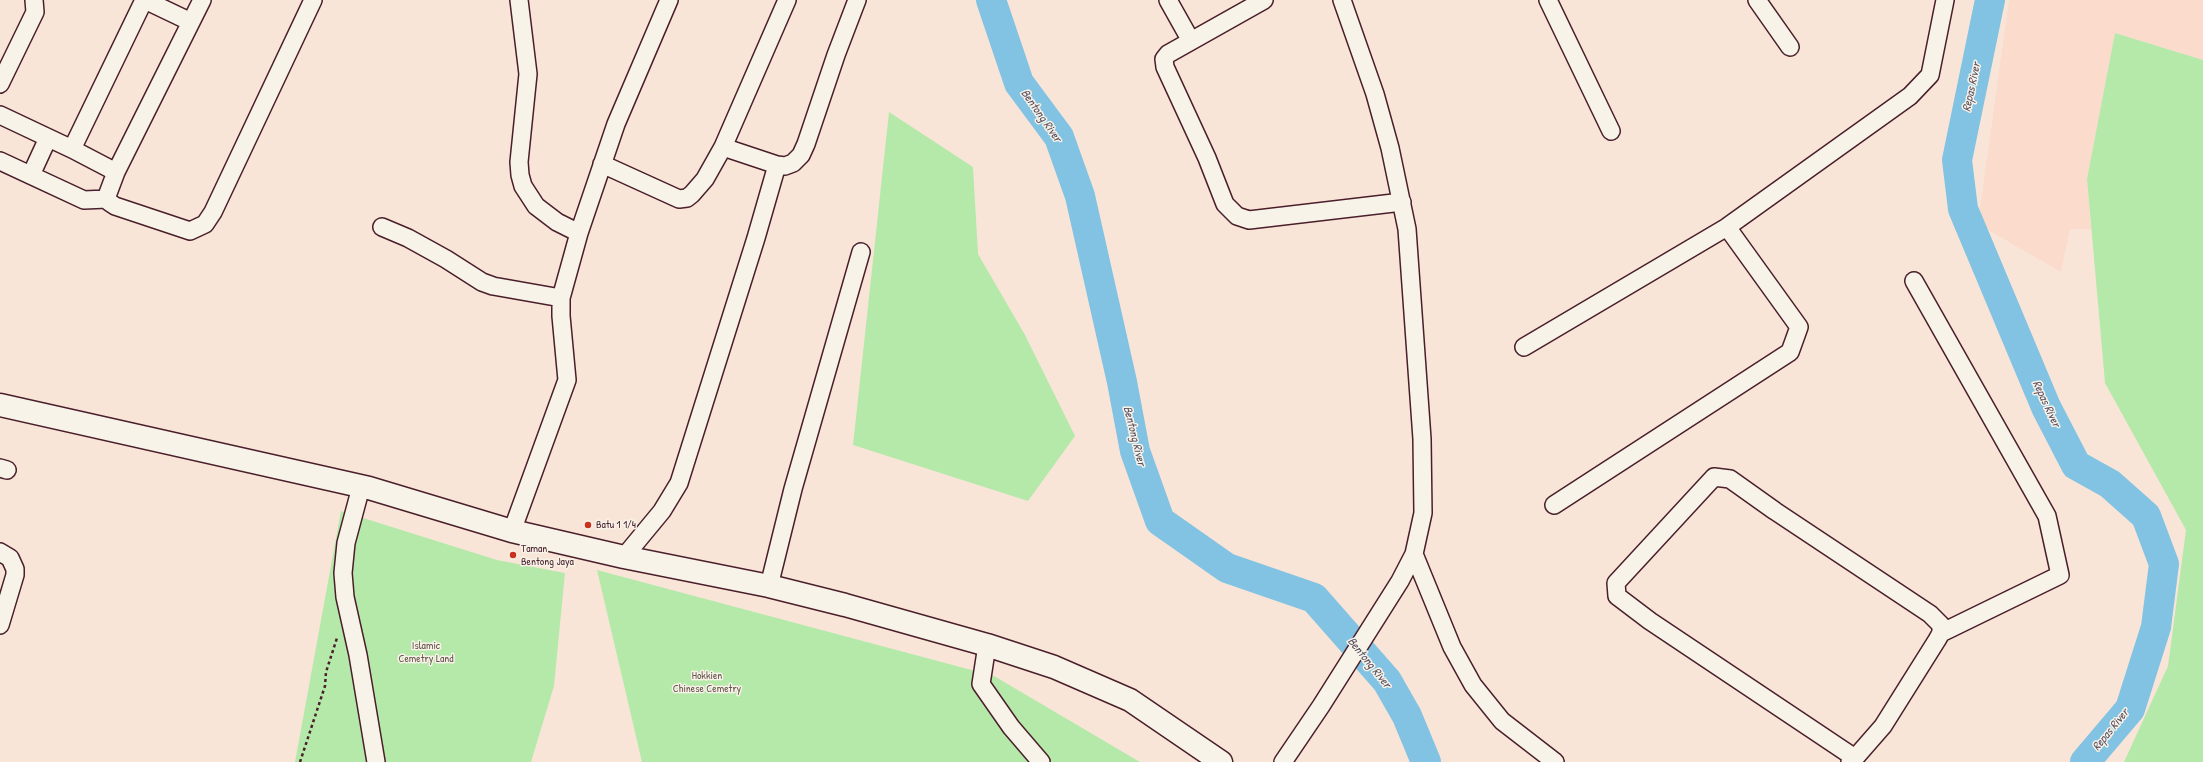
<!DOCTYPE html>
<html>
<head>
<meta charset="utf-8">
<style>
  body { margin:0 }
  canvas { display:block; background:#f9e5d8 }
</style>
</head>
<body>
<canvas width="2203" height="762"></canvas>
<script>
const context = document.querySelector('canvas').getContext('2d');
context.lineJoin = 'round';
function fillPath(path, color) { context.fillStyle = color; context.fill(path, 'evenodd'); }
const poly = rows => new Path2D(rows.map(r => 'M' + r).join(''));
function trace(path, color, width, dash) { context.strokeStyle = color; context.lineWidth = width; context.lineCap = dash ? 'butt' : 'round'; context.setLineDash(dash || []); context.stroke(path); }
function drawText(font, color, halo, rows, align = 'center') {
  context.font = font + ' "Patrick Hand",sans-serif'; context.lineWidth = 3; context.setLineDash([]); context.textBaseline = 'middle'; context.strokeStyle = halo; context.fillStyle = color; for (const [text, x, y, turn = 0] of rows) {
    context.save(); context.translate(x, y); context.rotate((+turn || 0) * Math.PI / 180); context.textAlign = isNaN(turn) ? turn : align; if (halo) context.strokeText(text, 0, 0); context.fillText(text, 0, 0); context.restore();
  }
}
const built = poly([
  [2009,0,2203,0,2203,60,2115,33,2087,179,2091,229,2070,229,2061,272,1978,224]
]);
const green = poly([
  [2115,33,2203,60,2203,762,2124,762,2168,666,2186,530,2105,383,2087,179],
  [889,112,973,167,978,254,1025,335,1075,436,1028,501,853,445],
  [341,511,497,560,565,573,554,686,531,762,295,762],
  [597,570,994,676,1140,762,642,762]
]);
const river = poly([
  [991,0,1019,83,1059,137,1080,196,1122,382,1135,451,1160,521,1227,568,1314,598,1387,681,1407,716,1426,762],
  [1990,0,1957,160,1963,209,2046,407,2076,465,2110,484,2146,516,2164,564,2156,627,2130,709,2085,762]
]);
const path = poly([
  [300,762,325,686,326,672,337,638]
]);
const minor = poly([
  [145,0,191,22],
  [202,0,116,172,107,196,109,202,115,206,190,231,205,224,213,212,313,0],
  [519,0,528,74,519,162,520,175,523,186,536,206,557,222,579,233],
  [1168,0,1191,41],
  [1264,0,1168,54,1164,59,1165,67,1207,158,1225,204,1237,216,1249,220,1402,202],
  [1548,0,1611,131],
  [1757,0,1790,47],
  [0,84,35,12,34,0],
  [0,115,72,149],
  [723,147,777,165,785,166,793,163,801,155,806,144,836,55,857,0],
  [0,161,84,200,107,199],
  [602,164,679,199,687,198,692,194,705,179,723,147,787,0],
  [116,172,72,149,144,0],
  [31,175,48,138],
  [382,227,408,238,446,259,482,282,493,286,561,298],
  [1914,281,2047,516,2060,575,1941,633],
  [1524,347,1727,227,1910,96,1930,75,1945,0],
  [0,468,7,470],
  [361,487,346,543,343,573,345,597,358,655,376,762],
  [1554,505,1790,352,1799,327,1727,227],
  [512,531,567,380,561,316,561,298,579,233,616,124,669,0],
  [0,552,10,558,15,569,15,575,0,625],
  [1414,554,1452,647,1473,685,1502,721,1555,762],
  [624,557,662,511,679,483,756,238,777,165],
  [769,586,793,489,861,252],
  [987,645,981,684,1011,727,1041,762],
  [1283,762,1321,706,1400,581,1414,554,1423,513,1422,439,1407,229,1390,148,1375,94,1342,0],
  [1850,762,1855,758,1883,726,1937,640,1941,633,1941,625,1930,614,1775,511,1730,479,1714,477,1616,583,1617,596,1650,621,1855,758]
]);
const major = poly([
  [0,405,369,488,512,531,624,557,769,586,845,605,987,645,1054,667,1130,700,1221,762]
]);
const markers = [
  [588,525,4,"#c8321e"],
  [513,555,4,"#c8321e"]
];
const poiNames = [
  ["Batu 1 1/4",596,525],
  ["Taman",521,549],
  ["Bentong Jaya",521,562]
];
const parkNames = [
  ["Islamic",426,646],
  ["Cemetry Land",426,659],
  ["Hokkien",707,676],
  ["Chinese Cemetry",707,689]
];
const waterNames = [
  ["Repas River",1972,87,-78],
  ["Bentong River",1041,116,55],
  ["Repas River",2046,404,65],
  ["Bentong River",1134,436,76],
  ["Bentong River",1369,663,51],
  ["Repas River",2111,730,-51]
];
fillPath(built, '#fadbcc');
fillPath(green, '#b5e9aa');
trace(river, '#82c3e3', 30);
trace(minor, '#4a1f2b', 20);
trace(major, '#4a1f2b', 25);
trace(path, '#4a1f2b', 2.5, [3, 3]);
trace(minor, '#f7f3e8', 17);
trace(major, '#f7f3e8', 22);
for (const [x, y, r, color] of markers) { const dot = new Path2D(); dot.arc(x, y, r, 0, 2 * Math.PI); context.fillStyle = color; context.fill(dot); trace(dot, '#f7f3e8', 1.5); }
drawText('11px', '#4a1f2b', '#f7f3e8', poiNames, 'left');
drawText('11px', '#65524b', '#f7f3e8', parkNames);
drawText('italic 12px', '#5b5062', '#f7f3e8', waterNames);
</script>
</body>
</html>
